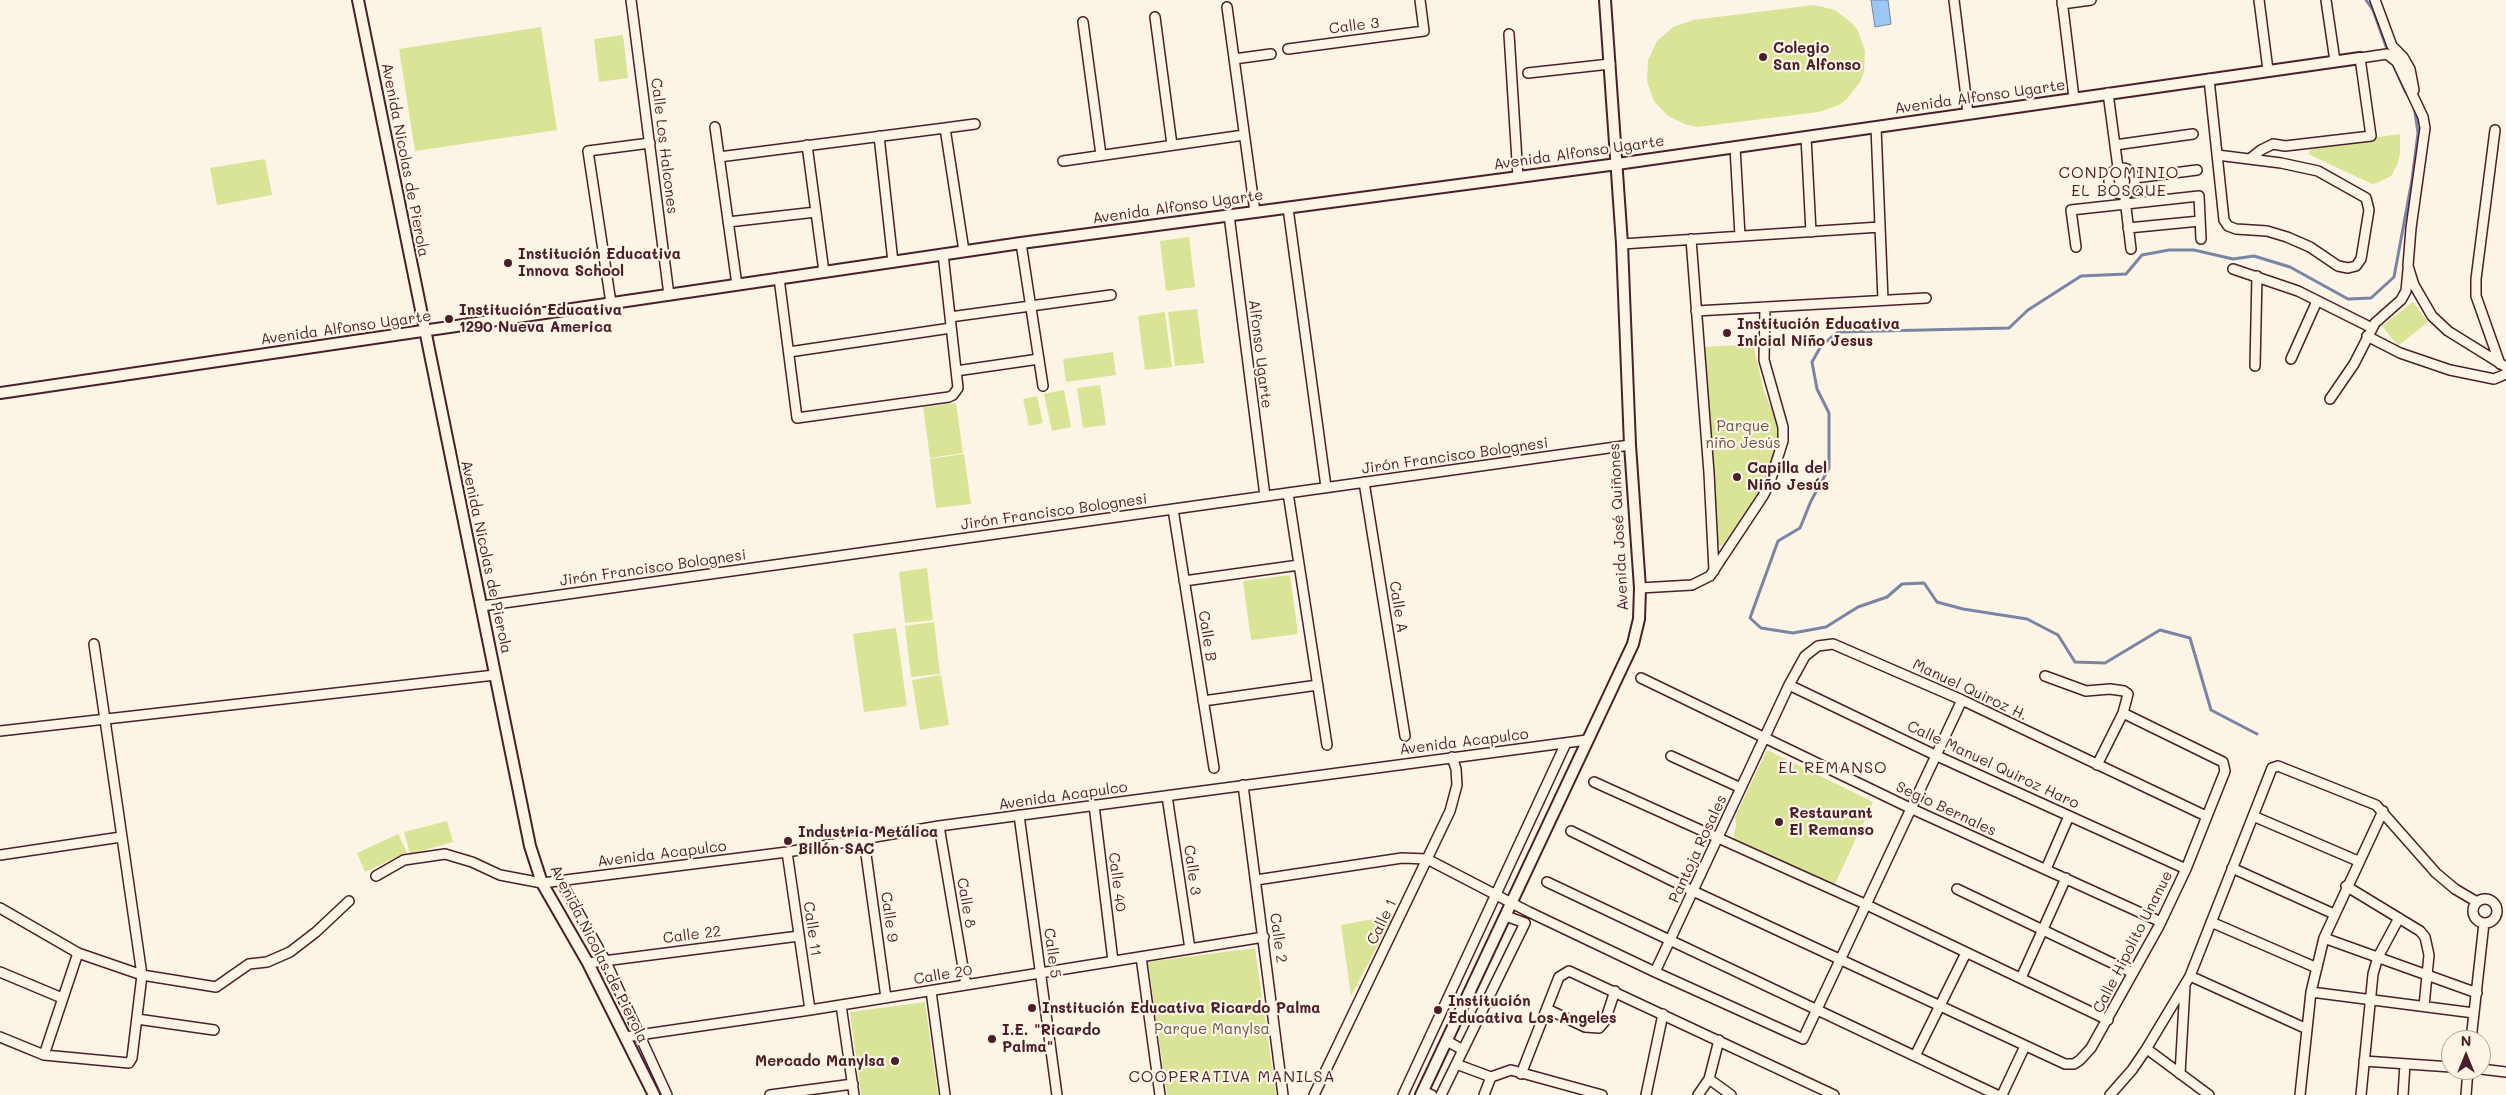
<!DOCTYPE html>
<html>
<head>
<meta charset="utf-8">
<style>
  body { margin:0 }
  #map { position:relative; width:2506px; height:1095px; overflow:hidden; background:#fcf5e5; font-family:Mali,sans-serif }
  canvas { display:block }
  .north { position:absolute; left:2441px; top:1030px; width:50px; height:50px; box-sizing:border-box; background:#fcf5e5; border:1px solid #b59f9b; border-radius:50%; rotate:0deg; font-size:14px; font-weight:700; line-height:20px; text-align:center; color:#4a1f2b }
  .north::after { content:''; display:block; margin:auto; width:18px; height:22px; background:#4a1f2b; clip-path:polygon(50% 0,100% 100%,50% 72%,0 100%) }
</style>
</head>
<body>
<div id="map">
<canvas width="2506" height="1095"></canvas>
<div class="north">N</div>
</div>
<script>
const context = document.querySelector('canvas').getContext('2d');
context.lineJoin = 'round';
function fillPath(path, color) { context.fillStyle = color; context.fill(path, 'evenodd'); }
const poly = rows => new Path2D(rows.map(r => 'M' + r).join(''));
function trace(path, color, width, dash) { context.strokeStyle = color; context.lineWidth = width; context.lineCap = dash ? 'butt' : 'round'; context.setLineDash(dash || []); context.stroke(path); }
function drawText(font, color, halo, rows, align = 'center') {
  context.font = font + ' Mali,sans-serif'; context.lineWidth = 4.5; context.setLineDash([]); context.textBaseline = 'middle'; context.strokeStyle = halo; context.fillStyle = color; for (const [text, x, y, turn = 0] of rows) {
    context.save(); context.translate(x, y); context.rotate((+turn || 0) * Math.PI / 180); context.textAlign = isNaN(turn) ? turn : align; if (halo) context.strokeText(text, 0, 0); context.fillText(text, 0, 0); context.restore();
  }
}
const green = poly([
  [1814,5,1835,10,1852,23,1858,31,1865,51,1864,72,1860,82,1847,99,1839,105,1819,112,1697,127,1687,125,1668,116,1654,101,1647,81,1648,60,1657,41,1673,27,1693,20],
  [541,27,557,130,415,151,399,49],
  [623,35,628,78,599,82,594,39],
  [2400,134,2400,153,2397,165,2391,176,2377,183,2372,184,2308,154,2313,146],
  [265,159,272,195,217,205,210,168],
  [1189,237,1195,287,1166,291,1160,241],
  [2413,302,2428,322,2398,346,2382,326],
  [1197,309,1204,363,1175,366,1168,312],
  [1165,312,1172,367,1145,370,1138,316],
  [1753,344,1764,391,1776,420,1779,437,1774,462,1755,503,1727,543,1720,546,1715,543,1703,347],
  [1113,352,1116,375,1066,382,1063,359],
  [1100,385,1106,425,1083,428,1077,388],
  [1064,390,1071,427,1052,431,1044,394],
  [1037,396,1043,423,1029,426,1023,399],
  [956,403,963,453,930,458,923,407],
  [964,454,971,504,936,508,930,459],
  [927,568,933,620,905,623,899,572],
  [1290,575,1298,634,1251,640,1243,581],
  [934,622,940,674,911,677,905,626],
  [896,628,907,706,864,712,853,634],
  [941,675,949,725,920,730,912,680],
  [1767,750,1873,802,1834,886,1733,839,1736,826,1735,817],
  [447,821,453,842,410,854,404,832],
  [398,834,407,852,365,872,357,853],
  [1394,915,1351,996,1341,925],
  [1255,948,1276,1095,1167,1095,1148,962],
  [925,1002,938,1095,861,1095,850,1012]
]);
const water = poly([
  [1871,0,1888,0,1891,24,1875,27,1871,0]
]);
const stream = poly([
  [2366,0,2373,10,2388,52],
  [2257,734,2211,710,2190,638,2160,630,2105,663,2075,662,2058,635,2027,619,1963,609,1937,602,1924,583,1902,584,1887,597,1858,607,1826,627,1793,633,1761,628,1750,618,1778,541,1800,528,1811,501,1829,468,1829,413,1817,389,1812,362,1821,346,1838,332,2009,328,2028,310,2081,276,2126,274,2142,255,2169,250,2194,250,2233,259,2254,256,2290,267,2348,299,2371,298,2394,277,2412,180,2418,133,2414,105,2405,91,2392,62]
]);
const minor = poly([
  [631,0,669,295],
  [1954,0,1968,113],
  [2062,0,2074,98],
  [2259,0,2268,70],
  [2326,0,2335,61],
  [2375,0,2392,46,2403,57,2410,69,2414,90],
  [2062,4,2091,0],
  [1227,7,1255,212],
  [1155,17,1172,145],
  [1083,22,1101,155],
  [1509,34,1518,177],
  [1288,49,1424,31,1420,0],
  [1234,59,1271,54],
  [1528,73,1610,64],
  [2209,79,2224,220,2228,226,2236,229,2267,231,2287,237,2310,247,2338,266,2348,268,2356,266,2361,259,2369,210,2366,198,2318,171,2281,163,2217,155],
  [2108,93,2118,168],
  [715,127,737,285],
  [1876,127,1883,300],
  [945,128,975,124],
  [2495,130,2476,279,2476,296,2500,364],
  [879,136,893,262],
  [1806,137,1811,232],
  [807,145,824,272],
  [2115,145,2193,134],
  [1735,147,1740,236],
  [719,157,945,128,964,251],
  [2251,158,2261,150,2273,144,2285,146,2371,136,2360,58,2387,54,2397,62,2423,117,2425,128,2411,228,2408,266,2414,285,2432,316,2448,331,2506,367],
  [1063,161,1244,135],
  '2109 181a13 13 0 1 1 26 0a13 13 0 1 1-26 0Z',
  [2135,178,2197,170],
  [2125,199,2131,249],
  [1288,208,1326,487],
  [1229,215,1265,496],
  [728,222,816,212],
  [2128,228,2200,221],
  [1691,239,1709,473,1714,571],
  [1021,243,1043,386],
  [1622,244,1880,227],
  [2076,247,2071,210,2199,196,2201,239],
  [2233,269,2298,291,2372,328],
  [779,278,797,418,949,397,953,395,958,388,943,254],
  [611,303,588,151,650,143],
  [1696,311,1926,298],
  [950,317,1111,295],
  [2367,336,2400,353,2450,370,2494,379,2506,374],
  [789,352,951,328],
  [2291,359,2317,301],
  [2255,366,2257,276],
  [956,371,1039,359],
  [2330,399,2354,364,2375,323,2401,300,2406,291,2408,270],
  [1364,482,1405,736],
  [1288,493,1327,745],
  [1173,509,1214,768],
  [1184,581,1299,565],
  [1640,588,1692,585,1710,576,1763,496,1770,482,1783,441,1783,427,1764,360,1765,307],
  [482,606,1630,445],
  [2045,676,2086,691,2110,689,2124,691,2128,694,2123,713,2097,765],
  [1641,678,1910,808,2161,922],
  [1789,685,1935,755,2186,869],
  [1203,701,1318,685],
  [0,731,495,675],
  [1671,756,1741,788],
  [1594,782,1867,905,2108,1020],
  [1243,785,1283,1095],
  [1167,796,1190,949],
  [1094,805,1113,961],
  [1019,815,1057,1095],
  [2253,816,2358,861],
  [939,826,966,985],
  [1571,831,1693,891,2065,1064,2074,1064,2080,1060,2091,1048,2159,926,2186,869,2225,771,2223,762,2123,713],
  [864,840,886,998],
  [787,852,810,1010],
  [0,855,121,837],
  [2232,868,2334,914],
  [2046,869,2069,816],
  [376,876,404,860,445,854,472,862,500,875,542,883,787,852,939,826,1587,740],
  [560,880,605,960,667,1095],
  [1256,880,1402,858,1427,859,1529,912,1655,972,1803,1039,1962,700],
  [1547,882,1997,1095],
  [2346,886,2420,931,2425,937,2429,955,2424,1006],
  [1957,889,2133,973],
  '2473 911a12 12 0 1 1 24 0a12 12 0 1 1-24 0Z',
  [0,908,78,953,142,975,216,987,249,964,267,962,290,952,316,932,349,901],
  [2211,922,2317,968],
  [2324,938,2477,993],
  [1141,957,1160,1095],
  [588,963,799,936],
  [0,972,62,998],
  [1655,972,1789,685,1805,656,1818,646,1833,644,1962,700,2206,816],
  [2190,976,2307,1029],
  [2021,978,2066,878],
  [931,991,945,1095],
  [2311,992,2474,1013],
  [841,1005,854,1095],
  [1547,1009,1585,1027,1599,1028,1605,1021,1615,991],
  [137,1019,214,1030],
  [0,1037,44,1055,129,1063,132,1058,142,975,94,644],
  [625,1037,810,1010,1264,937],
  [2471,1040,2484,923],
  [1447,1041,1463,1050],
  [2147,1049,2209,1095],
  [44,1055,78,953],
  [1915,1056,1966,953],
  [2364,1061,2451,1067],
  [1456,1064,1491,1077,1511,1070,1602,1095],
  [2481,1069,2506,1072],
  [1521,1074,1559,977,1569,971,1834,1095],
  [2180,1074,2185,986],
  [1709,1079,1731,1095],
  [1423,1091,1432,1095],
  [770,1095,853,1084],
  [1314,1095,1450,811,1457,785,1456,769,1452,757],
  [1403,1095,1566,743],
  [1441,1095,1525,923,1506,916],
  [1484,1095,1491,1077],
  [1646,1095,1663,1014],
  [1698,1095,1709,1079,1719,1040],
  [2002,1095,2025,1046],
  [2110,1095,2132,1070,2145,1051,2190,976,2272,768,2278,766,2376,805,2436,873,2455,889,2477,902],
  [2300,1095,2311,992,2324,938,2383,811],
  [2361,1095,2373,974,2378,957,2399,918],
  [2403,1095,2405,1064],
  [2466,1095,2468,1070]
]);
const tertiary = poly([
  [358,0,530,846,542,883,588,963,654,1095],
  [0,393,1021,243,1617,164,2360,58],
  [1421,1095,1633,644,1639,619,1640,588,1630,445,1622,244,1605,0]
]);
const markers = [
  [1763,57,5,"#4a1f2b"],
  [508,263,5,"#4a1f2b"],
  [449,319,5,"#4a1f2b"],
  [1727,333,5,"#4a1f2b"],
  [1737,477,5,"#4a1f2b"],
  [1779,822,5,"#4a1f2b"],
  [788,841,5,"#4a1f2b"],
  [1032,1008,5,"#4a1f2b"],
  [1438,1010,5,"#4a1f2b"],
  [992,1039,5,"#4a1f2b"],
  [895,1061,5,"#4a1f2b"]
];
const streetNames = [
  ["Calle 3",1354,26,-7],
  ["Avenida Alfonso Ugarte",1980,97,-8],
  ["Calle Los Halcones",664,146,83],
  ["Avenida Alfonso Ugarte",1579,153,-8],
  ["Avenida Nicolas de Pierola",405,160,79],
  ["Avenida Alfonso Ugarte",1178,207,-8],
  ["Avenida Alfonso Ugarte",346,328,-8],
  ["Alfonso Ugarte",1260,354,83],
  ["Jirón Francisco Bolognesi",1455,456,-8],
  ["Jirón Francisco Bolognesi",1054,512,-8],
  ["Avenida José Quiñones",1619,527,-93],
  ["Avenida Nicolas de Pierola",486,557,78],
  ["Jirón Francisco Bolognesi",653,568,-8],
  ["Calle A",1398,607,81],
  ["Calle B",1207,636,81],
  ["Manuel Quiroz H.",1970,690,25],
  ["Avenida Acapulco",1464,742,-7],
  ["Calle Manuel Quiroz Haro",1993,765,25],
  ["Avenida Acapulco",1063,796,-8],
  ["Segio Bernales",1946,809,25],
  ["Pantoja Rosales",1698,849,-65],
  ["Avenida Acapulco",662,854,-7],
  ["Calle 3",1192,870,82],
  ["Calle 40",1117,882,83],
  ["Calle 8",966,903,80],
  ["Calle 9",889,917,82],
  ["Calle 1",1382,922,-64],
  ["Calle 11",812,929,82],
  ["Calle 22",692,935,-7],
  ["Calle 2",1278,938,82],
  ["Calle Hipolito Unanue",2133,942,-63],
  ["Calle 5",1052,953,82],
  ["Avenida Nicolas de Pierola",599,954,63],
  ["Calle 20",943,975,-9]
];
const poiNames = [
  ["Colegio",1773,48],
  ["San Alfonso",1773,65],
  ["Institución Educativa",518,254],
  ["Innova School",518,271],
  ["Institución Educativa",459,310],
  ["1290 Nueva America",459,327],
  ["Institución Educativa",1737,324],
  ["Inicial Niño Jesus",1737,341],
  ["Capilla del",1747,468],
  ["Niño Jesús",1747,485],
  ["Restaurant",1789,813],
  ["El Remanso",1789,830],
  ["Industria Metálica",798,832],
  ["Billón SAC",798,849],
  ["Institución",1448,1001],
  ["Educativa Los Angeles",1448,1018],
  ["Institución Educativa Ricardo Palma",1042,1008],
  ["I.E. \"Ricardo",1002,1030],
  ["Palma\"",1002,1047],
  ["Mercado Manylsa",885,1061,"right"]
];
const parkNames = [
  ["Parque",1743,426],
  ["niño Jesús",1743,443],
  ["Parque Manylsa",1212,1029]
];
const neighbourhoodNames = [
  ["CONDOMINIO",2119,173],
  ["EL BOSQUE",2119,191],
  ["EL REMANSO",1833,768],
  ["COOPERATIVA MANILSA",1232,1077]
];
fillPath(green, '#d9e497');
fillPath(water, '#9ac7f4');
trace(water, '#7a84a4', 1);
trace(stream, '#7a84a4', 3);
trace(minor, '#4a1f2b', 12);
trace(tertiary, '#4a1f2b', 14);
trace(minor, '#fcf5e5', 9);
trace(tertiary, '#fcf5e5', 10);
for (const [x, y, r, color] of markers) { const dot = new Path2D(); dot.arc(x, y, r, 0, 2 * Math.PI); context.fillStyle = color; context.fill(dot); trace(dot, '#fcf5e5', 2); }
drawText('15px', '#4a1f2b', '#fcf5e5', streetNames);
drawText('bold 15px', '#4a1f2b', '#fcf5e5', poiNames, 'left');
drawText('15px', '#6e5046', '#fcf5e5', parkNames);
context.letterSpacing = '1px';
drawText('16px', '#4a1f2b', '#fcf5e5', neighbourhoodNames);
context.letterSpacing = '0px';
</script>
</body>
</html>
